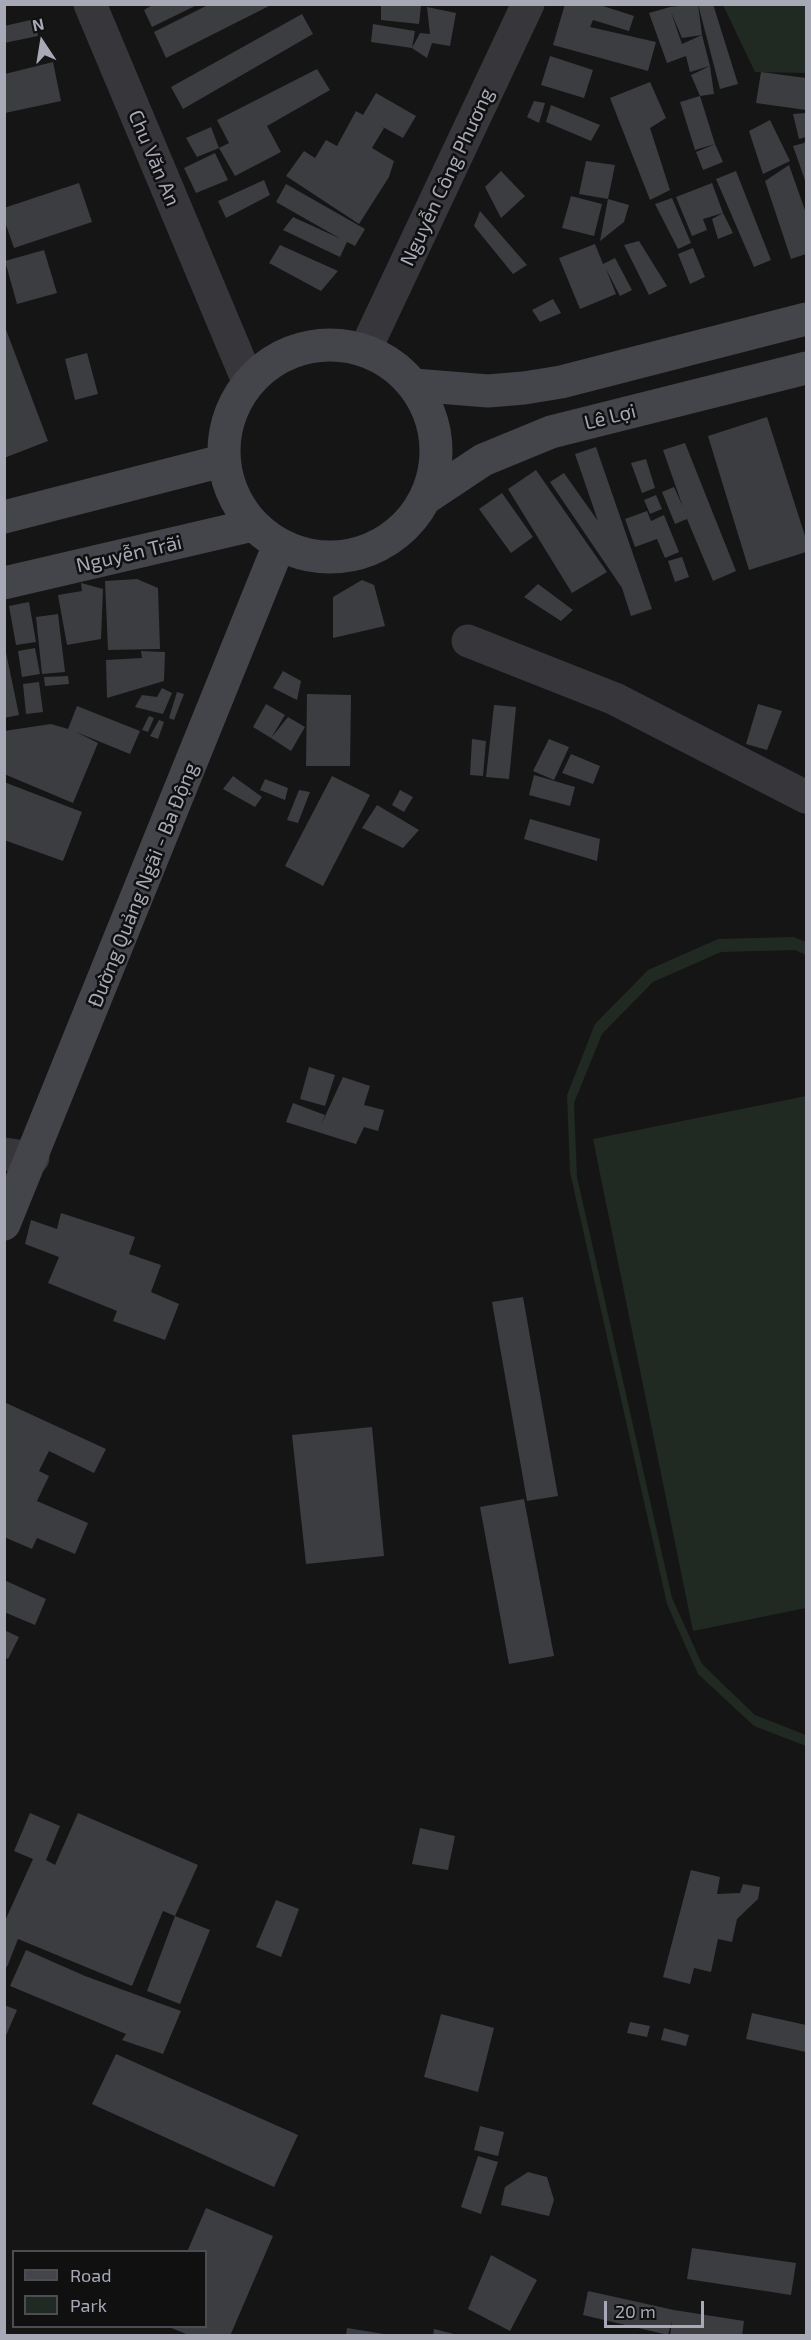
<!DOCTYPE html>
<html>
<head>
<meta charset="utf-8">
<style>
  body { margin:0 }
  #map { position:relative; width:811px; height:2340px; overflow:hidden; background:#151516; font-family:"Exo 2",sans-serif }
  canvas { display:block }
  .frame { position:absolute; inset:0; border:6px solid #a7a9b6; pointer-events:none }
  .legend { position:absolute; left:12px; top:2250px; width:195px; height:78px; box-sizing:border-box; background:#101011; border:2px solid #4c4d53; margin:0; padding:8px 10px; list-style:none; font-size:18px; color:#a7a9b6 }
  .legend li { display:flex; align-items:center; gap:12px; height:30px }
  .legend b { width:30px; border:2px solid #4c4d53 }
  .north { position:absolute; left:12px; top:12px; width:60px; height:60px; -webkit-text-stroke:4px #101011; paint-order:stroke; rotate:348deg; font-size:16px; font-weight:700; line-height:24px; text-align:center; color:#a7a9b6 }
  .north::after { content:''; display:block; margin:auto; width:21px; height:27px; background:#a7a9b6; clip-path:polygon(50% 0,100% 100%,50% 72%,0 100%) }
  .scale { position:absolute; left:604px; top:2301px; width:100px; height:27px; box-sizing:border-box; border:3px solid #a7a9b6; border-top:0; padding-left:8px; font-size:18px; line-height:21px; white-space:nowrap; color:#a7a9b6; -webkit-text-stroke:4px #101011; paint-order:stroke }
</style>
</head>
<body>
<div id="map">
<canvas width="811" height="2340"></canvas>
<div class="frame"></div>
<ul class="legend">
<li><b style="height:8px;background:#44444b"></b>Road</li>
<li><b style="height:16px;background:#212923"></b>Park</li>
</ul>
<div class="north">N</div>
<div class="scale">20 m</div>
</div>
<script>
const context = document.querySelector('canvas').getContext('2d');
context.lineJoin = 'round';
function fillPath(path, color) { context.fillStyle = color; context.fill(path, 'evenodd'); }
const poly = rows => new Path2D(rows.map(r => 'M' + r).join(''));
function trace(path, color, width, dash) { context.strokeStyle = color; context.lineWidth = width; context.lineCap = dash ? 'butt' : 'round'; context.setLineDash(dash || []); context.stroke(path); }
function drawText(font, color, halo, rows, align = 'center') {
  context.font = font + ' "Exo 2",sans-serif'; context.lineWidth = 5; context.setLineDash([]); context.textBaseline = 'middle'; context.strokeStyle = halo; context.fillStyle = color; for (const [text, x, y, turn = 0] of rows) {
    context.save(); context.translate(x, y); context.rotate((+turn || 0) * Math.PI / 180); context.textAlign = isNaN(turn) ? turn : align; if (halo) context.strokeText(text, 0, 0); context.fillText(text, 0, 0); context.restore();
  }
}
const green = poly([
  [723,5,806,5,806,73,755,72],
  [794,937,806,942,806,955,795,950,721,952,653,982,602,1034,574,1103,577,1177,672,1598,702,1664,755,1715,806,1735,806,1746,754,1726,698,1674,667,1604,570,1172,567,1095,595,1024,648,970,718,939],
  [806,1096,806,1608,693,1631,593,1139]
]);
const building = poly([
  [154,4,199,4,152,27,144,10],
  [210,4,273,4,166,58,154,32],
  [381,4,421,6,419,24,381,20],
  [565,4,597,4,634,16,629,31,593,20,590,27,656,42,648,71,553,45],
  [698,4,702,35,682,38,671,12,682,44,702,35,710,66,690,72,686,56,667,63,649,13,670,7],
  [698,4,713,4,738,84,720,89],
  [427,7,456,13,450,46,432,43,427,58,412,48,371,42,373,24,415,31,412,48,420,33,430,34],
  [302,14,313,34,183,109,171,87],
  [35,19,38,36,4,43,4,26],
  [550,56,593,70,584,98,541,85],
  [53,62,61,101,5,113,5,74],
  [710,66,714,94,700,96,715,144,695,150,680,102,700,96,691,75],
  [317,69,330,90,267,126,281,152,235,176,219,148,229,143,217,120],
  [761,72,806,78,806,110,756,103],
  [650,82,666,118,650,128,670,190,650,200,610,98],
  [376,93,416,116,403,138,379,125,384,128,372,148,394,161,389,177,359,224,286,176,304,151,315,158,326,140,337,146,356,111,363,115],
  [534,101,545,103,539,123,527,117],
  [551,105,600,125,591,141,546,122],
  [806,113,806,137,799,139,793,114],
  [770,120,790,161,763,174,749,131],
  [211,127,219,148,197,157,186,138],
  [806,140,806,183,793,146,804,143],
  [715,144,723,162,703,170,696,152],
  [215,153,228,180,196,193,184,168],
  [586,161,615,165,608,199,579,194],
  [789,165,806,213,806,254,791,259,765,181],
  [501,171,525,196,501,218,485,187],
  [736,171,771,260,754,267,716,179],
  [264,180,270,195,226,218,218,201],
  [79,183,92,222,14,248,4,219,4,208],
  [712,183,723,213,703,219,707,230,692,236,676,197],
  [286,184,365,229,355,246,347,242,340,257,283,230,293,217,341,239,276,202],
  [571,196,602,204,594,236,562,228],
  [672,198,691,243,678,249,655,204],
  [608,199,629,205,624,222,600,241],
  [480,211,527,265,513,274,474,226],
  [723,213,733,233,718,239,712,219],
  [639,241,667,286,649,295,624,245],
  [595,244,603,264,615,258,632,290,620,296,606,269,616,294,580,309,559,258],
  [280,245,338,271,321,291,269,263],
  [693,248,705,277,690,284,678,254],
  [44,250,57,293,17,304,5,261],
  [553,299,561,313,540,322,532,310],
  [5,327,48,441,4,458,4,328],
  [87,353,98,394,75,400,65,359],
  [767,417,806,539,806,552,749,570,708,436],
  [685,443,736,571,713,581,687,519,675,524,662,492,674,487,683,507,663,450],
  [596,447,652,609,631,616,622,588,550,482,564,473,598,521,575,454],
  [646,459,655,488,642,493,631,463],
  [536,470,607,572,572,593,508,489],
  [502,493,533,537,511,553,479,509],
  [656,495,662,509,650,514,644,500],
  [647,511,651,521,664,515,679,552,665,558,657,539,635,547,625,519],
  [682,557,689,577,675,582,668,561],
  [137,579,158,588,160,649,108,650,105,581],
  [362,580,374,585,385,626,333,638,333,597],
  [81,583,103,589,101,639,67,645,58,595,82,591],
  [538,584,573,610,561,621,524,597],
  [29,602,36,642,16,645,9,606],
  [58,614,65,672,42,674,36,617],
  [4,643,19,715,4,718],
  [35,648,40,674,22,677,18,651],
  [141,651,165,652,164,681,107,698,106,660,142,658],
  [283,671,301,681,297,700,273,688],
  [68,676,69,684,45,686,44,677],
  [39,682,43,712,26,714,23,684],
  [162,688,172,693,163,714,135,707,142,695,157,697],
  [177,692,184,694,174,720,169,718],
  [307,694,351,695,350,766,306,766],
  [266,704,285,715,271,738,253,727],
  [758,704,782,711,767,750,746,744],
  [494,705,516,707,509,779,486,777],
  [77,706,140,731,130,754,76,732,98,743,73,803,4,774,4,731,51,724,68,729],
  [149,716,154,718,148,732,142,730],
  [288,717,305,727,291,751,271,738],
  [159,720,164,722,158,739,150,736],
  [472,739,486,741,483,776,470,775],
  [549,739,569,747,554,780,533,771],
  [571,754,600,766,593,784,562,773],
  [534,775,575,787,570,806,529,795],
  [233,776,262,797,255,807,223,789],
  [332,776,370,795,323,886,285,866],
  [265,779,288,788,285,800,260,790],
  [4,782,82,812,63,861,4,840],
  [299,790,310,792,298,823,287,820],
  [400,790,413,797,404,812,392,805],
  [377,805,419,830,403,848,362,828],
  [530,819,600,839,597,861,524,839],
  [309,1067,335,1075,325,1106,300,1099],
  [343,1077,370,1086,364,1105,384,1110,378,1131,364,1127,356,1144,286,1122,293,1103,325,1115,321,1125],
  [61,1213,135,1237,129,1254,161,1265,151,1292,179,1304,165,1340,113,1321,117,1311,48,1283,59,1257,25,1244,31,1220,57,1229],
  [523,1297,558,1496,527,1501,492,1302],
  [4,1402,106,1449,94,1473,49,1451,39,1471,49,1476,37,1501,88,1523,75,1554,37,1538,32,1549,4,1537],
  [372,1427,384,1556,306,1564,292,1435],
  [524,1499,554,1656,509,1664,480,1507],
  [4,1580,46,1599,35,1625,4,1612],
  [4,1630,19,1637,8,1659,4,1657],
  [30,1813,60,1826,46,1860,55,1865,78,1813,198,1865,175,1916,163,1911,132,1986,18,1939,7,1967,4,1966,4,1923,33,1859,14,1851],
  [420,1828,455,1836,448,1870,412,1864],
  [691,1870,720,1877,717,1894,740,1893,743,1884,760,1887,758,1899,737,1919,732,1942,718,1939,711,1972,694,1968,690,1984,663,1977],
  [276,1900,299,1909,281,1957,256,1947],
  [175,1916,210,1930,180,2004,147,1991],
  [26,1950,85,1976,181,2011,163,2054,122,2040,126,2034,10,1986],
  [4,2005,17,2010,4,2040],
  [752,2013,806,2025,806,2052,746,2039],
  [441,2014,494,2028,478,2092,424,2077],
  [630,2022,650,2026,647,2037,627,2033],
  [664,2028,689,2035,686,2046,661,2040],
  [116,2054,298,2135,274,2187,92,2104],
  [480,2126,504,2132,498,2156,474,2150],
  [478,2156,498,2162,481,2214,461,2207],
  [528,2172,547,2177,554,2200,549,2216,501,2205,505,2187],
  [206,2208,273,2236,230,2336,191,2336,169,2327,206,2326,206,2252,187,2252],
  [692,2248,796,2263,791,2295,687,2279],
  [491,2255,537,2280,510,2331,468,2309],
  [588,2291,674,2310,744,2321,742,2336,670,2336,672,2321,668,2335,583,2315],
  [347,2328,384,2334,384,2336,346,2336],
  [434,2329,458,2335,457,2336,433,2336]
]);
const minor = poly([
  [468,641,615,699,806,797],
  [4,1154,33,1158]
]);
const tertiary = poly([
  [90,4,248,381],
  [365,350,528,4]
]);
const secondary = poly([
  '224 451a106 106 0 1 1 212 0a106 106 0 1 1-212 0Z',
  [414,385,488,391,524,388,561,382,806,319],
  [426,498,483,460,551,432,806,368],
  [4,517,222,461],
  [4,583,253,525],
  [4,1224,279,545]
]);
const streetNames = [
  ["Chu Văn An",154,158,67],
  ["Nguyễn Công Phương",447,177,-65],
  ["Lê Lợi",610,417,-14],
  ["Nguyễn Trãi",129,554,-13],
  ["Đường Quảng Ngãi - Ba Động",143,885,-68]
];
fillPath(green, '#212923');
fillPath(building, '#3c3d40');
trace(minor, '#36363b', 33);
trace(tertiary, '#36363b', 33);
trace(secondary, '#44444b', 33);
drawText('20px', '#a7a9b6', '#101011', streetNames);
</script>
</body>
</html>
